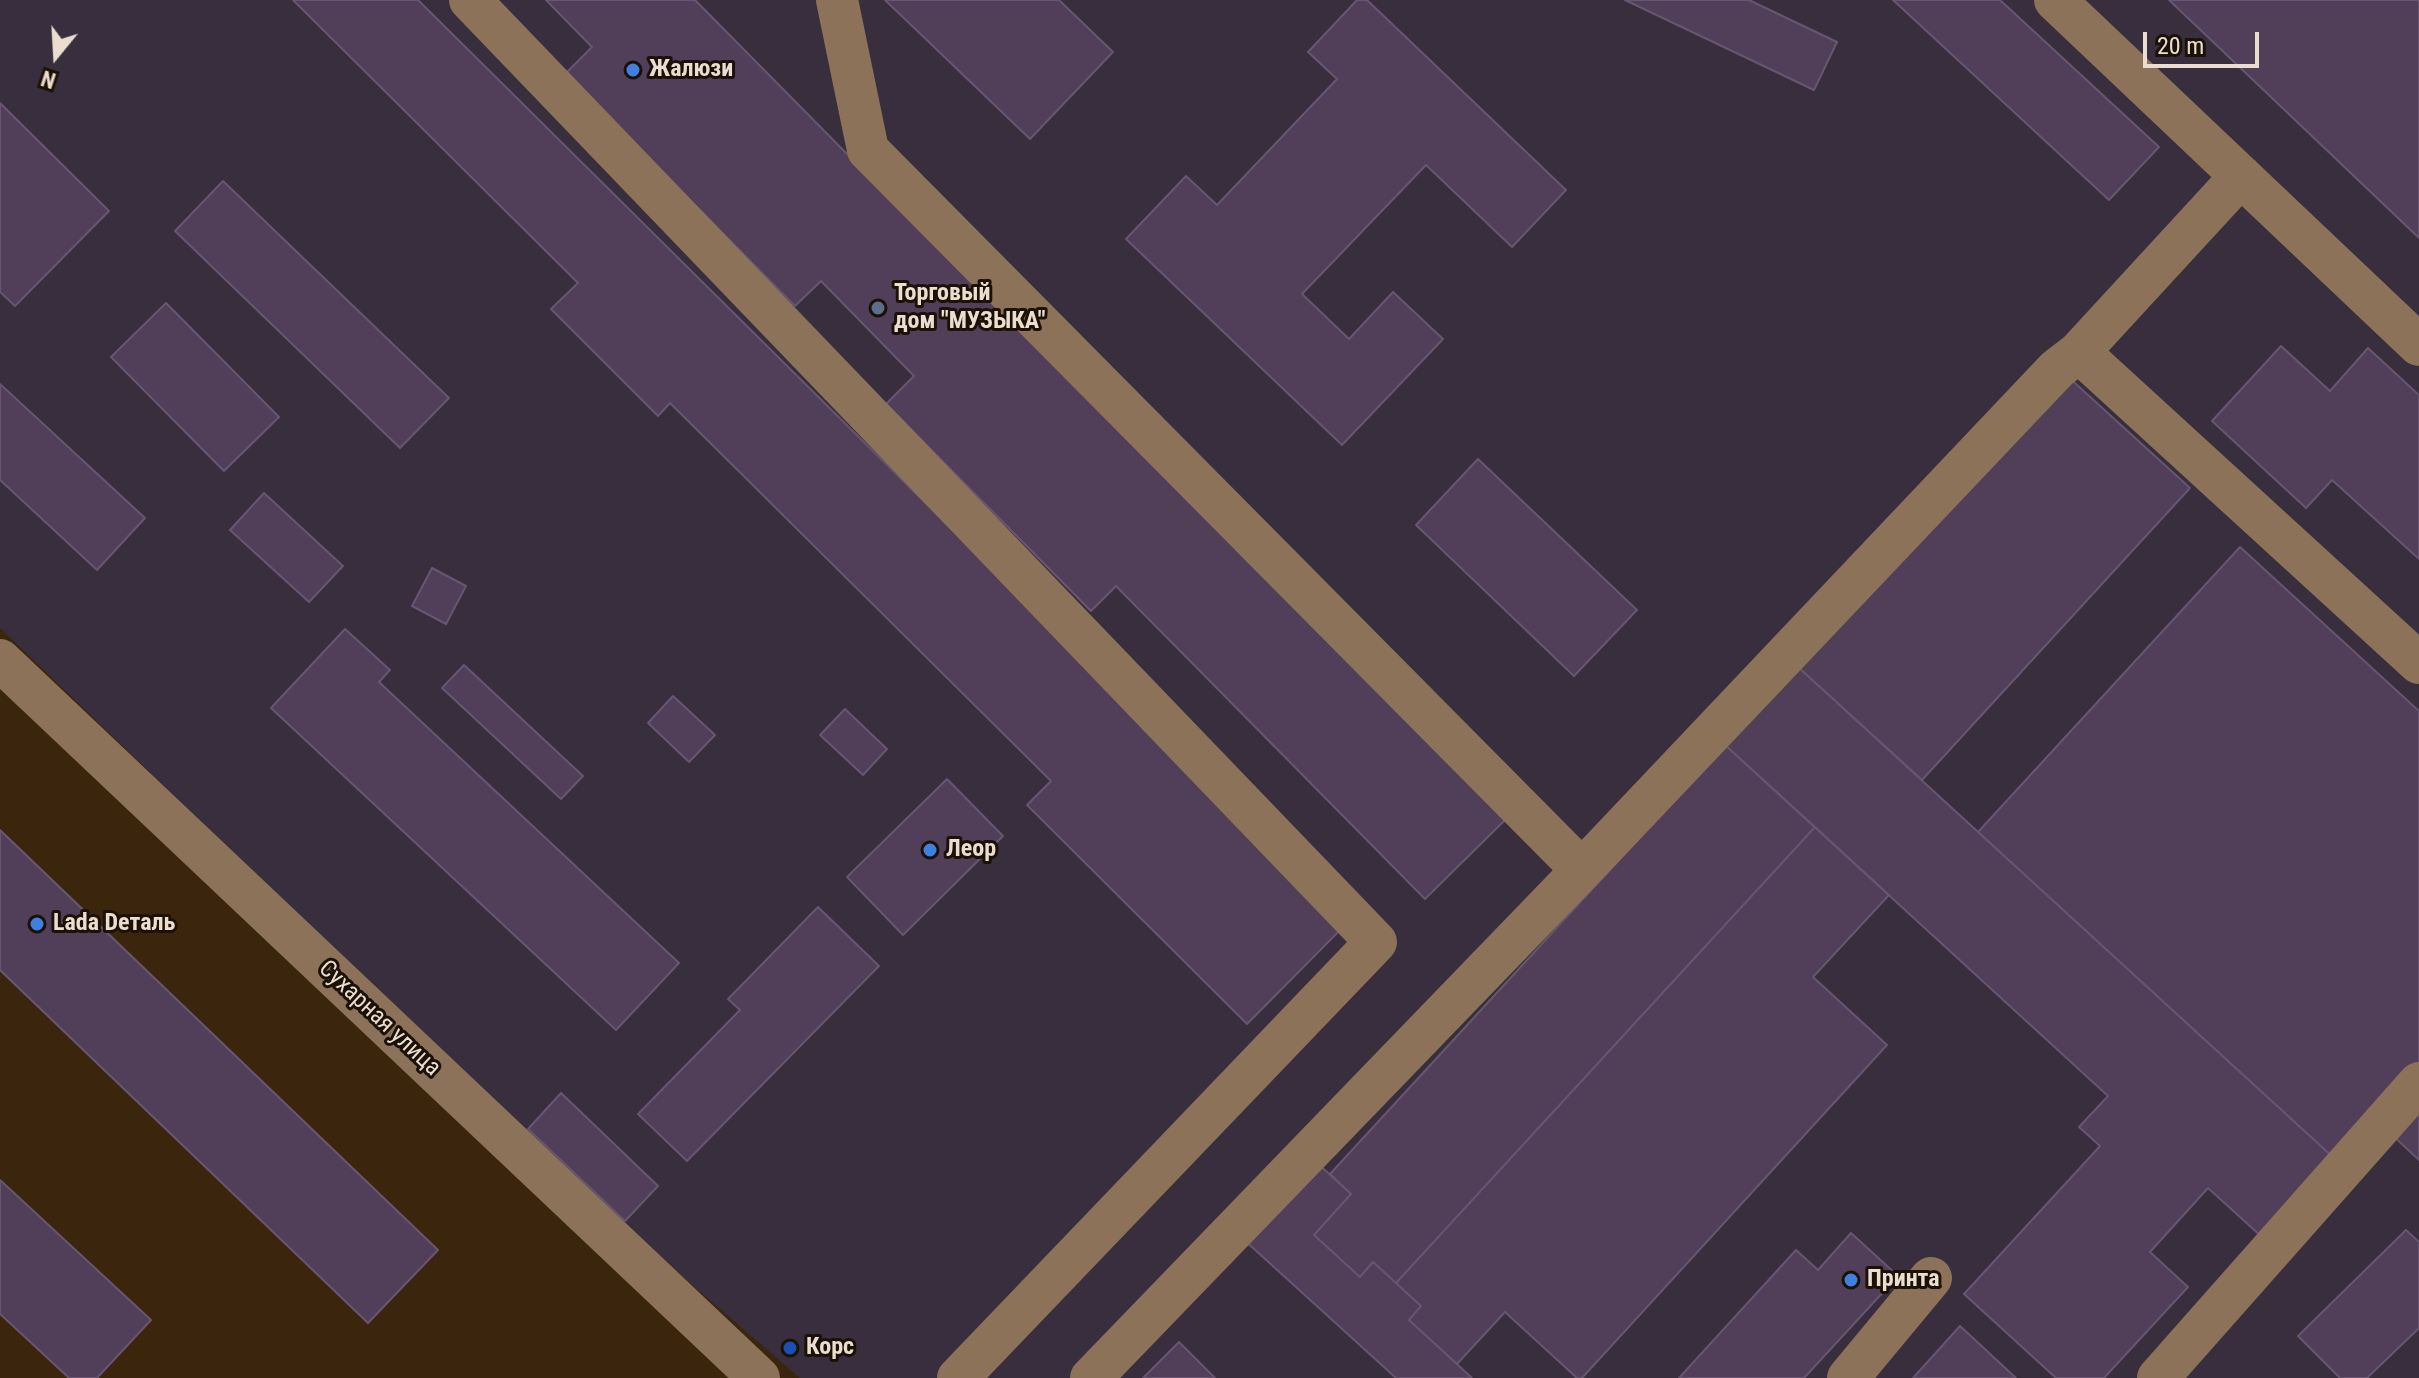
<!DOCTYPE html>
<html>
<head>
<meta charset="utf-8">
<style>
  body { margin:0 }
  #map { position:relative; width:2419px; height:1378px; overflow:hidden; background:#3b260d; font-family:"Roboto Condensed",sans-serif }
  canvas { display:block }
  .north { position:absolute; left:16px; top:16px; width:80px; height:80px; -webkit-text-stroke:6px #1b1107; paint-order:stroke; rotate:198deg; font-size:22px; font-weight:700; line-height:32px; text-align:center; color:#ebddcf }
  .north::after { content:''; display:block; margin:auto; width:28px; height:36px; background:#ebddcf; clip-path:polygon(50% 0,100% 100%,50% 72%,0 100%) }
  .scale { position:absolute; left:2143px; top:32px; width:116px; height:36px; box-sizing:border-box; border:4px solid #ebddcf; border-top:0; padding-left:10px; font-size:24px; line-height:28px; white-space:nowrap; color:#ebddcf; -webkit-text-stroke:6px #1b1107; paint-order:stroke }
</style>
</head>
<body>
<div id="map">
<canvas width="2419" height="1378"></canvas>
<div class="north">N</div>
<div class="scale">20 m</div>
</div>
<script>
const context = document.querySelector('canvas').getContext('2d');
context.lineJoin = 'round';
function fillPath(path, color) { context.fillStyle = color; context.fill(path, 'evenodd'); }
const poly = rows => new Path2D(rows.map(r => 'M' + r).join(''));
function trace(path, color, width, dash) { context.strokeStyle = color; context.lineWidth = width; context.lineCap = dash ? 'butt' : 'round'; context.setLineDash(dash || []); context.stroke(path); }
function drawText(font, color, halo, rows, align = 'center') {
  context.font = font + ' "Roboto Condensed",sans-serif'; context.lineWidth = 6; context.setLineDash([]); context.textBaseline = 'middle'; context.strokeStyle = halo; context.fillStyle = color; for (const [text, x, y, turn = 0] of rows) {
    context.save(); context.translate(x, y); context.rotate((+turn || 0) * Math.PI / 180); context.textAlign = isNaN(turn) ? turn : align; if (halo) context.strokeText(text, 0, 0); context.fillText(text, 0, 0); context.restore();
  }
}
const industrial = poly([
  [0,0,2419,0,2419,1378,800,1378,604,1209,0,628]
]);
const building = poly([
  [293,0,418,0,1348,922,1247,1024,1027,805,1051,781,670,403,658,416,551,309,578,283,293,0],
  [546,0,695,0,1505,820,1425,899,1116,586,1091,611,886,404,914,376,821,281,795,306,565,74,592,47,546,0],
  [885,0,1059,0,1113,52,1030,139,885,0],
  [1357,0,1367,0,1566,190,1512,247,1426,165,1302,294,1349,339,1393,292,1443,339,1342,445,1126,239,1186,176,1217,205,1337,79,1308,52,1357,0],
  [1625,0,1749,0,1837,42,1814,90,1625,0],
  [1893,0,2000,0,2159,147,2109,200,1893,0],
  [2169,0,2419,0,2419,238,2169,0],
  [0,103,109,211,15,306,0,292,0,103],
  [223,181,449,398,400,448,175,231,223,181],
  [166,303,279,417,224,471,111,357,166,303],
  [2281,346,2330,391,2368,348,2419,395,2419,559,2332,480,2306,508,2212,421,2281,346],
  [2065,374,2190,488,1922,780,1797,666,2065,374],
  [0,384,145,518,97,570,0,480,0,384],
  [1478,459,1637,610,1574,676,1416,525,1478,459],
  [264,493,343,566,309,602,230,530,264,493],
  [2240,547,2419,711,2419,1068,2335,1159,1978,832,2240,547],
  [432,568,466,586,446,624,412,606,432,568],
  [345,629,390,670,379,682,679,963,616,1030,271,708,345,629],
  [464,665,583,776,561,799,442,688,464,665],
  [1797,666,2335,1159,2263,1238,2208,1188,2150,1252,2188,1287,2104,1378,2056,1378,1964,1294,2100,1146,2079,1127,2108,1096,1725,745,1797,666],
  [673,696,715,735,689,762,648,723,673,696],
  [845,709,887,749,863,775,820,735,845,709],
  [1725,745,1815,827,1396,1283,1373,1262,1360,1277,1314,1235,1351,1194,1330,1174,1725,745],
  [947,779,1003,836,903,935,847,877,947,779],
  [1815,827,1889,895,1813,977,1887,1045,1582,1378,1577,1378,1505,1312,1457,1364,1409,1320,1421,1306,1396,1283,1815,827],
  [0,830,438,1250,368,1323,0,970,0,830],
  [818,907,879,966,687,1161,638,1114,740,1010,728,999,818,907],
  [561,1093,658,1186,625,1221,528,1129,561,1093],
  [2419,1104,2419,1160,2389,1132,2419,1104],
  [1303,1150,1351,1194,1314,1235,1360,1277,1373,1262,1421,1306,1409,1320,1472,1378,1396,1378,1231,1228,1303,1150],
  [0,1180,151,1320,97,1378,69,1378,0,1314,0,1180],
  [2406,1230,2419,1242,2419,1328,2367,1378,2340,1378,2298,1336,2406,1230],
  [1851,1233,1898,1276,1804,1378,1679,1378,1796,1250,1818,1270,1851,1233],
  [1960,1326,2016,1378,1913,1378,1960,1326],
  [1179,1342,1215,1378,1143,1378,1179,1342]
]);
const minor = poly([
  [470,0,1376,942,958,1378],
  [837,0,868,150,1582,870],
  [2055,0,2419,345],
  [2079,352,2241,176],
  [0,660,759,1378],
  [1091,1378,1582,870,2057,369,2079,352,2419,663],
  [1848,1378,1931,1278],
  [2158,1378,2419,1083]
]);
const markers = [
  [633,70,8,"#3f7fe0"],
  [878,308,8,"#5c6f8a"],
  [930,850,8,"#3f7fe0"],
  [37,924,8,"#3f7fe0"],
  [1851,1280,8,"#3f7fe0"],
  [790,1348,8,"#1a4fb4"]
];
const poiNames = [
  ["Жалюзи",649,70],
  ["Торговый",894,294],
  ["дом \"МУЗЫКА\"",894,322],
  ["Леор",946,850],
  ["Lada Dеталь",53,924],
  ["Принта",1867,1280],
  ["Корс",806,1348]
];
const streetNames = [
  ["Сухарная улица",379,1019,43]
];
fillPath(industrial, '#382e3d');
fillPath(building, '#513f5a');
trace(building, '#685571', 2);
trace(minor, '#8b7258', 42);
for (const [x, y, r, color] of markers) { const dot = new Path2D(); dot.arc(x, y, r, 0, 2 * Math.PI); context.fillStyle = color; context.fill(dot); trace(dot, '#1b1107', 3); }
drawText('bold 24px', '#ebddcf', '#1b1107', poiNames, 'left');
drawText('24px', '#ebddcf', '#1b1107', streetNames);
</script>
</body>
</html>
